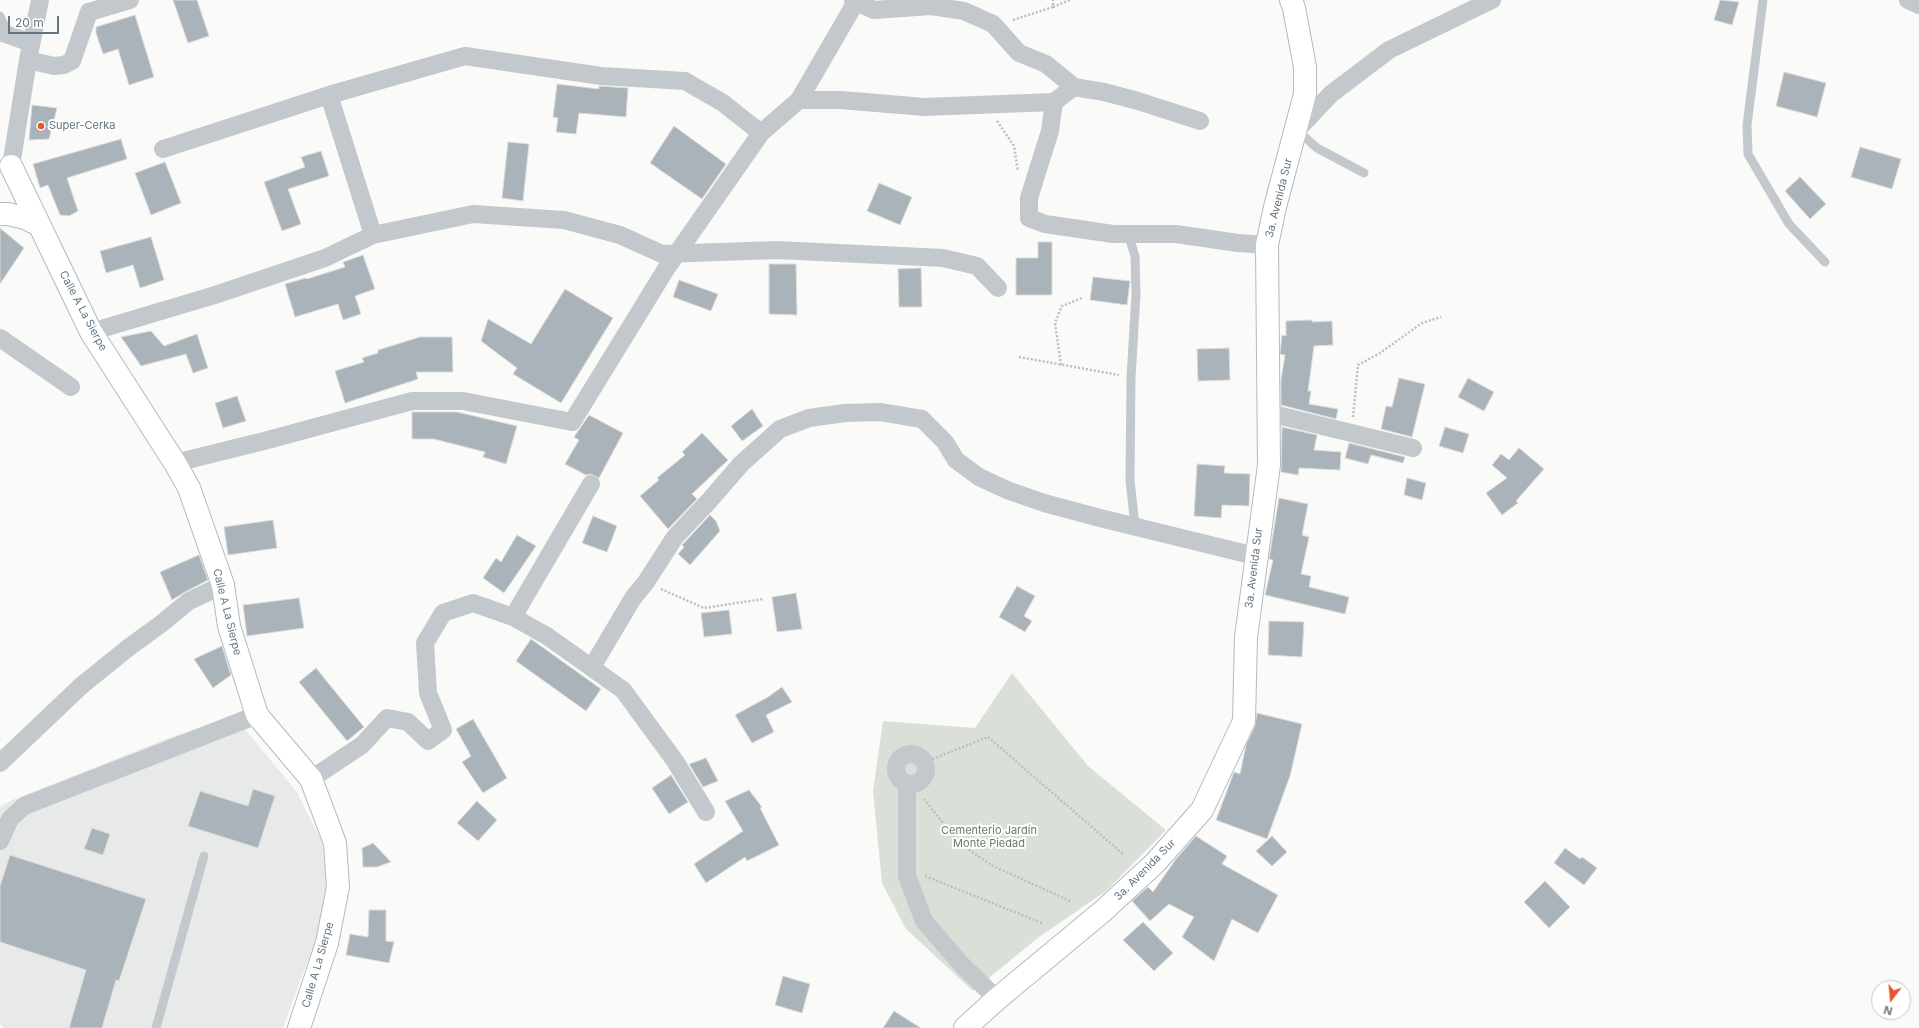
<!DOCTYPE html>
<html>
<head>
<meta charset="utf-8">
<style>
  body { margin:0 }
  #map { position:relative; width:1919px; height:1028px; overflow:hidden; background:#fafaf8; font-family:Inter,sans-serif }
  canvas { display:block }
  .north { position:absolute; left:1871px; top:980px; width:40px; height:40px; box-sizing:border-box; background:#fff; border:1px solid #c1c8cd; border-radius:50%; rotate:196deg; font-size:11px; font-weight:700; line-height:16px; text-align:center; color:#657683 }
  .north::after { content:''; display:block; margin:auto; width:14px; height:18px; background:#e4572e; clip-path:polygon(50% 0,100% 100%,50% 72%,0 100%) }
  .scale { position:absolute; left:8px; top:16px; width:51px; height:18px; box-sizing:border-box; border:2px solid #657683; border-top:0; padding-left:5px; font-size:12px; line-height:14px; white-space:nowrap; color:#657683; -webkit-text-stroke:3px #fff; paint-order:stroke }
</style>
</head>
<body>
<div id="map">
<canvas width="1919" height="1028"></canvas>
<div class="north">N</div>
<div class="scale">20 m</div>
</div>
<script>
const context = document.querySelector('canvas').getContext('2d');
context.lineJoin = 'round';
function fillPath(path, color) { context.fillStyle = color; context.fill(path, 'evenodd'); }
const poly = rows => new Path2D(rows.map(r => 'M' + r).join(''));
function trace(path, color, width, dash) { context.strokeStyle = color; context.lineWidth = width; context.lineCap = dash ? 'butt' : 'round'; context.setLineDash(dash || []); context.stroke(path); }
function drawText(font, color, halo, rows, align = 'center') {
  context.font = font + ' Inter,sans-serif'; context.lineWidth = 4; context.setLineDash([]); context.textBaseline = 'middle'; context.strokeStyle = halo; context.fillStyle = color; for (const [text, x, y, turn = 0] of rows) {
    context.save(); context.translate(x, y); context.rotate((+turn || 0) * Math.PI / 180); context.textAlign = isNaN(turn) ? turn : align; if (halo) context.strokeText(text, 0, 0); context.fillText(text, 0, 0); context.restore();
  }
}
const built = poly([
  [234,716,296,791,322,842,329,885,325,920,301,978,283,1028,4,1028,0,1024,0,807,10,801,171,737]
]);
const green = poly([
  [1012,673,1088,766,1166,830,1106,891,1039,937,973,991,906,929,882,883,873,791,883,721,975,728]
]);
const building = poly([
  [173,0,197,0,209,36,188,43,173,0],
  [1720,0,1739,2,1732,25,1714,20,1720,0],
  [135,15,154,77,129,85,118,49,103,54,96,33,96,27,135,15],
  [1784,72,1826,83,1817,117,1776,106,1784,72],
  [557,84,599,89,599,86,628,88,626,117,579,113,576,134,556,132,558,118,553,117,557,84],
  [32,105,57,108,49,139,29,140,32,105],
  [674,126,726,164,702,199,650,163,674,126],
  [121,139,127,159,67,178,78,211,69,216,60,215,48,185,40,188,33,164,121,139],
  [508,142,529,144,523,201,502,198,508,142],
  [1860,147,1901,159,1892,189,1851,177,1860,147],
  [321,151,329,176,288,189,301,224,282,231,264,182,305,167,301,157,321,151],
  [165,162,181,203,151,215,135,173,165,162],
  [1800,177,1826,204,1810,219,1785,191,1800,177],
  [879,183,912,197,900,225,867,211,879,183],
  [0,228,24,248,0,284,0,228],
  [151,237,164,280,140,288,133,265,106,273,100,251,151,237],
  [1038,242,1052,242,1052,295,1016,295,1016,258,1038,258,1038,242],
  [363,255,375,289,355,296,361,314,343,320,338,304,295,317,285,284,306,278,307,279,345,267,343,262,363,255],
  [769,264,796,264,797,315,769,314,769,264],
  [921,268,922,307,899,307,898,269,921,268],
  [1093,277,1130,281,1127,305,1090,300,1093,277],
  [679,280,718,294,711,311,673,297,679,280],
  [565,289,613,318,561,403,513,374,517,368,481,341,488,319,531,344,565,289],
  [1312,320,1312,322,1332,321,1333,345,1314,346,1308,391,1311,391,1309,404,1338,409,1336,419,1281,405,1281,380,1285,355,1280,354,1280,353,1282,335,1286,336,1286,321,1312,320],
  [151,331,164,346,197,334,208,368,193,373,186,354,141,366,121,337,151,331],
  [420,337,452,337,453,372,416,372,418,379,345,403,335,371,364,362,362,358,378,353,378,350,420,337],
  [1229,348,1230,380,1198,381,1197,349,1229,348],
  [1399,378,1425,384,1412,437,1381,429,1386,406,1392,407,1399,378],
  [1468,378,1494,392,1484,411,1458,397,1468,378],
  [237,396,246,421,223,428,215,403,237,396],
  [752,409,763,426,742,441,731,426,752,409],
  [412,412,457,412,517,426,506,464,483,457,485,452,434,439,412,439,412,412],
  [589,415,623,433,599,478,591,474,586,475,565,464,579,440,574,437,589,415],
  [1282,427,1317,435,1314,450,1341,452,1340,470,1299,468,1298,475,1281,472,1282,427],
  [1445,427,1469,434,1463,453,1439,446,1445,427],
  [702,433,728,460,692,494,697,499,668,529,640,496,659,480,657,478,685,455,682,452,702,433],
  [1349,443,1405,457,1403,463,1371,455,1368,464,1345,458,1349,443],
  [1519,448,1544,469,1516,501,1518,503,1502,515,1486,493,1507,478,1492,465,1501,454,1509,460,1519,448],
  [1197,464,1225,466,1224,473,1250,474,1249,506,1222,505,1221,518,1194,516,1197,464],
  [1407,478,1426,483,1422,500,1404,495,1407,478],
  [1279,498,1308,504,1302,535,1309,537,1301,574,1311,576,1309,587,1349,597,1345,614,1265,595,1273,560,1269,559,1279,498],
  [710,515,716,521,720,531,690,565,678,554,684,547,682,545,683,544,710,515],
  [593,516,617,526,607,552,582,543,593,516],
  [273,520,277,548,228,555,224,527,273,520],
  [517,535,536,546,504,593,483,578,496,558,501,562,517,535],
  [199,555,208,580,185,592,172,600,160,572,199,555],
  [1017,586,1035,596,1024,616,1032,621,1025,632,999,617,1017,586],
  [796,593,802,629,777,632,772,597,796,593],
  [299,598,304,628,247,636,243,605,299,598],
  [729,610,732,634,704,637,701,613,729,610],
  [1269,621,1304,622,1302,657,1268,655,1269,621],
  [531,639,601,689,586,711,516,661,531,639],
  [222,646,231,675,213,688,194,659,222,646],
  [316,668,364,727,347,741,299,682,316,668],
  [782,687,792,702,766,715,774,732,752,743,735,715,768,697,782,687],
  [1257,713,1302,724,1290,776,1267,839,1216,820,1234,772,1240,774,1246,745,1255,726,1257,713],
  [473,719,507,778,483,793,462,762,471,756,456,729,473,719],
  [706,758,718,781,703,787,689,764,706,758],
  [671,775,688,802,669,814,652,788,671,775],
  [253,789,275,796,258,848,188,826,200,791,248,806,253,789],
  [749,790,762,807,760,808,779,845,747,861,745,857,706,883,694,864,743,831,725,801,749,790],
  [477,801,497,820,478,841,457,823,477,801],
  [92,828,110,834,103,855,84,849,92,828],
  [1196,836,1227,856,1222,864,1278,895,1258,933,1232,919,1214,961,1182,937,1194,917,1169,904,1150,921,1132,901,1148,887,1153,892,1176,859,1196,836],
  [1272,836,1287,852,1272,866,1256,851,1272,836],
  [373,843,391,862,377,867,363,867,362,848,373,843],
  [1565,848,1580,859,1582,857,1597,868,1584,885,1554,863,1565,848],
  [10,855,146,899,119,981,116,980,102,1028,69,1028,86,970,0,942,0,886,10,855],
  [1545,881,1570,907,1549,928,1524,902,1545,881],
  [369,910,386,910,386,941,394,942,389,963,346,955,350,934,368,937,369,910],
  [1143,922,1173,953,1154,971,1123,940,1143,922],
  [783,976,810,984,802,1013,775,1005,783,976],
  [894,1011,921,1028,883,1028,894,1011]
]);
const path = poly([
  [1053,7,1070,0],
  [1013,20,1053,7,1053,0],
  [997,121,1014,146,1018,171],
  [1019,357,1119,375],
  [1061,365,1055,323,1062,306,1082,298],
  [1353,417,1358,365,1380,353,1422,323,1441,317],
  [661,589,704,608,763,599],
  [925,762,988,737,1123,854],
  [924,799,958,842,991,865,1070,901],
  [925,876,1042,923]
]);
const lane = poly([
  [1763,0,1747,125,1748,154,1789,224,1825,262],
  [0,16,8,34],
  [1297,130,1317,148,1364,173],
  [1128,234,1135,256,1136,295,1131,377,1130,480,1135,526],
  [156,1028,204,856]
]);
const street = poly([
  [853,0,874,10,931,6,964,11,993,24,1019,53,1046,64,1074,87,1104,92,1138,101,1200,121],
  [1908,0,1919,5],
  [0,32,31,43],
  [28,60,54,66,64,65,72,61,89,12,130,0],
  [1074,87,1054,102,1050,131,1029,198,1029,218,1045,224,1113,234,1176,234,1238,243,1267,245],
  [329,95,373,235],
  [799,100,841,100,924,107,1054,102],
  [1297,130,1331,94,1389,50,1492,0],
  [163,149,329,95,465,56,601,76,685,81,723,103,761,133],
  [11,166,28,60,40,0],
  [91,332,215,295,325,258,373,235,473,214,564,220,620,235,662,254,777,250,943,258,977,266,998,288],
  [0,338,71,387],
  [1269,413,1413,448],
  [175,463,264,441,412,401,463,401,572,422,666,269,761,133,799,100,857,0],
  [513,617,591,484],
  [592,667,633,598,646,582,675,537,709,501,741,464,780,429,809,418,845,413,880,412,922,419,945,442,956,460,979,477,1007,490,1044,503,1100,518,1255,556],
  '896 769a15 15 0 1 1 30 0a15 15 0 1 1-30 0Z',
  [0,763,81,686,128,648,161,624,189,601,223,585],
  [311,779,362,745,387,718,408,722,428,741,443,730,428,693,425,643,443,613,473,603,513,617,547,636,623,690,675,761,706,812],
  [907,783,907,876,924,921,961,964,997,999],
  [0,841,10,819,24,806,257,715]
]);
const secondary = poly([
  [11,166,91,332,175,463,189,488,223,585,229,626,257,715,311,779,335,843,338,887,327,943,299,1028],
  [0,214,8,214,25,218,39,225],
  [965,1028,997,999,1103,911,1155,863,1202,810,1244,721,1246,637,1269,465,1267,245,1275,207,1305,94,1305,67,1294,8,1291,0]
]);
const markers = [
  [41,126,4,"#e4572e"]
];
const poiNames = [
  ["Super-Cerka",49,126]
];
const streetNames = [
  ["3a. Avenida Sur",1279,198,-76],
  ["Calle A La Sierpe",83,311,62],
  ["3a. Avenida Sur",1254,568,-83],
  ["Calle A La Sierpe",227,612,76],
  ["3a. Avenida Sur",1145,870,-45],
  ["Calle A La Sierpe",318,965,-74]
];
const parkNames = [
  ["Cementerio Jardín",989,831],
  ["Monte Piedad",989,844]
];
fillPath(built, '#e8e9e9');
fillPath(green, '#dadfd7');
fillPath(building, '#aab3b9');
trace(building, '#dcdcda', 1);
trace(secondary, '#b3babf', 24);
trace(path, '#bbbfc2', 2.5, [2, 2]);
trace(lane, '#c3c8cc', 9);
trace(street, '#c3c8cc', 18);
trace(secondary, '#fff', 22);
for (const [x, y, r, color] of markers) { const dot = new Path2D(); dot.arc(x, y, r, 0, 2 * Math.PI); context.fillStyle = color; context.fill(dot); trace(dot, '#fff', 1.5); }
drawText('11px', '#657683', '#fff', poiNames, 'left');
drawText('11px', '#657683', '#fff', streetNames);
drawText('11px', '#687a64', '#fff', parkNames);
</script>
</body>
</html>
